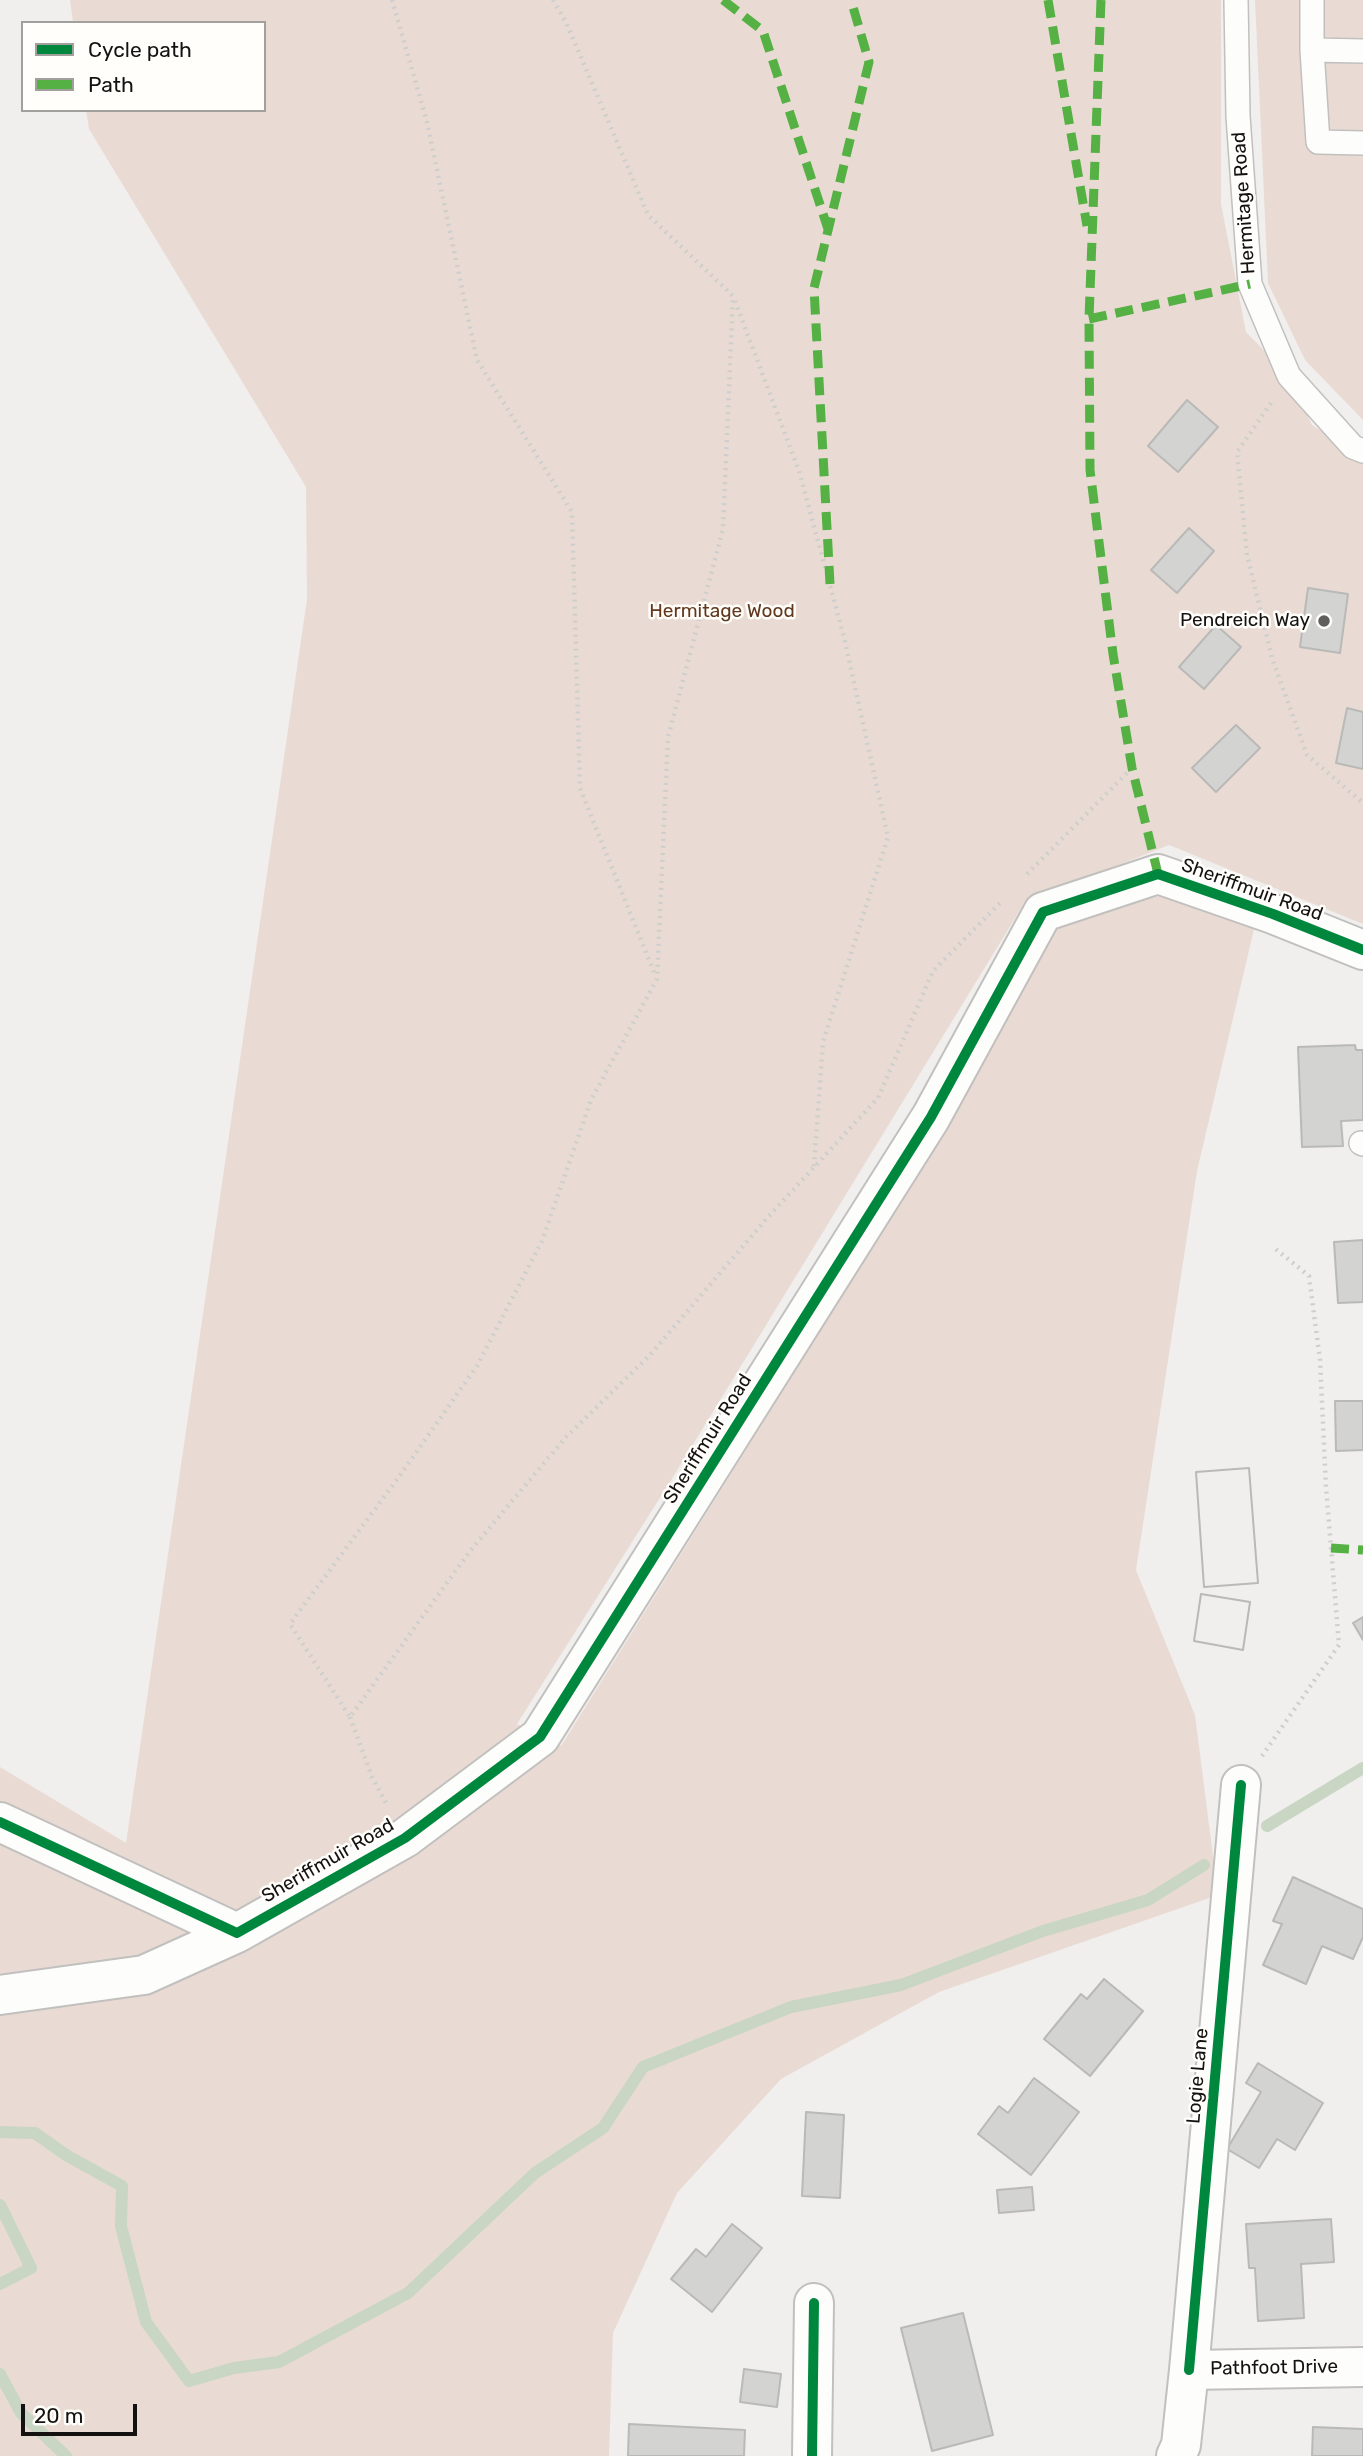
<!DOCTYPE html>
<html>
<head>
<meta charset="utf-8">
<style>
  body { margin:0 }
  #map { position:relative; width:1363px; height:2456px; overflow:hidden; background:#f0efee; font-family:Rubik,sans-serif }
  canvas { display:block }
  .legend { position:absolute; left:21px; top:21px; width:245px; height:91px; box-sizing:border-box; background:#fffefa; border:2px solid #a1a09d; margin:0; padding:9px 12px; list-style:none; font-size:21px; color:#131211 }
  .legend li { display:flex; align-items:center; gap:14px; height:35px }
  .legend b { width:35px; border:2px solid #a1a09d }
  .scale { position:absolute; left:21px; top:2404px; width:116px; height:32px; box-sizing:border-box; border:4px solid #131211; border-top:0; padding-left:9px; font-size:21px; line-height:24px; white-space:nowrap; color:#131211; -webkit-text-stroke:5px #fffefa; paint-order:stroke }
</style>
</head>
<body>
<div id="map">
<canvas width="1363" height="2456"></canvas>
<ul class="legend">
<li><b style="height:9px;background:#00873e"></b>Cycle path</li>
<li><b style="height:9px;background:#55b144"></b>Path</li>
</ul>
<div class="scale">20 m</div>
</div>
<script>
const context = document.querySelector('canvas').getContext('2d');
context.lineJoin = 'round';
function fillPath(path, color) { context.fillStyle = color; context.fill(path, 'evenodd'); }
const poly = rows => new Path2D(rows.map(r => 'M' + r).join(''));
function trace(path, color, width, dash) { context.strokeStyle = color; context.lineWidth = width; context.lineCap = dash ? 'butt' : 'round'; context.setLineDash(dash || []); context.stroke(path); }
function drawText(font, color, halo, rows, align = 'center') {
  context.font = font + ' Rubik,sans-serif'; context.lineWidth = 5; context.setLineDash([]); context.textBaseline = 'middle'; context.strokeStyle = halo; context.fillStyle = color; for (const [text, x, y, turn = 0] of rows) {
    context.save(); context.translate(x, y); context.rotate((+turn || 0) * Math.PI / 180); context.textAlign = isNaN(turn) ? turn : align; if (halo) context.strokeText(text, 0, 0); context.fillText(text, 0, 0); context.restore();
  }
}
const green = poly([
  [70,0,1221,0,1221,204,1246,332,1289,376,1312,425,1363,457,1363,924,1169,845,1025,902,670,1482,517,1724,561,1746,950,1123,1051,922,1161,896,1255,925,1197,1171,1136,1570,1195,1715,1218,1895,939,1992,781,2079,677,2193,613,2333,609,2456,0,2456,0,1767,126,1843,307,599,306,487,89,129,86,110,264,110,264,23,73,23],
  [1255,0,1363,0,1363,420,1305,360,1268,283]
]);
const stream = poly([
  [1267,1826,1363,1768],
  [0,2132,35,2133,66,2155,122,2186,121,2226,146,2322,189,2381,234,2368,279,2362,408,2293,535,2173,603,2128,643,2067,791,2007,901,1985,1043,1931,1148,1900,1204,1865],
  [0,2205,31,2268,0,2284],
  [0,2374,21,2413,66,2456]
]);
const building = poly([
  [1187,400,1218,427,1178,472,1148,446,1187,400],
  [1189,528,1214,551,1177,593,1151,570,1189,528],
  [1308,588,1348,594,1340,653,1300,647,1308,588],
  [1216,625,1241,647,1204,689,1179,667,1216,625],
  [1347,708,1363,712,1363,769,1336,763,1347,708],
  [1236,725,1260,748,1216,792,1192,768,1236,725],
  [1355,1045,1356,1050,1363,1050,1363,1120,1341,1121,1343,1146,1302,1147,1298,1047,1355,1045],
  [1363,1240,1363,1302,1338,1303,1334,1242,1363,1240],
  [1335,1401,1363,1401,1363,1450,1336,1451,1335,1401],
  [1249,1468,1258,1583,1204,1587,1196,1472,1249,1468],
  [1249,1468,1258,1583,1204,1587,1196,1472,1249,1468],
  [1201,1594,1250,1602,1243,1650,1194,1641,1201,1594],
  [1201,1594,1250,1602,1243,1650,1194,1641,1201,1594],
  [1363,1617,1363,1640,1353,1623,1363,1617],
  [1293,1877,1363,1909,1363,1937,1353,1959,1322,1946,1306,1984,1263,1965,1282,1924,1273,1921,1293,1877],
  [1104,1979,1143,2011,1090,2076,1044,2039,1081,1994,1087,1999,1104,1979],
  [1258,2063,1323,2103,1295,2150,1277,2139,1259,2168,1227,2149,1261,2092,1246,2083,1258,2063],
  [1034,2078,1079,2112,1031,2175,978,2134,999,2106,1008,2113,1034,2078],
  [806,2112,844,2115,840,2198,802,2196,806,2112],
  [1032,2187,1034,2210,999,2213,997,2190,1032,2187],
  [1331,2219,1334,2262,1301,2264,1304,2318,1258,2321,1255,2268,1249,2268,1246,2224,1331,2219],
  [732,2224,762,2248,712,2312,671,2279,696,2249,706,2257,732,2224],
  [963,2313,993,2435,932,2451,901,2328,963,2313],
  [744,2369,781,2374,777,2407,740,2402,744,2369],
  [629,2424,745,2430,744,2456,628,2456,629,2424],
  [1313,2427,1363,2429,1363,2456,1312,2456,1313,2427]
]);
const path = poly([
  [392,0,427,122,477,360,572,512,580,788,655,975],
  [553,0,566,22,648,215,733,296,723,529,668,737,657,979,591,1100,542,1241,477,1366,401,1474,290,1624,350,1717,470,1551,566,1437,650,1355,768,1217,878,1098,933,971,1002,901],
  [735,301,799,471,844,637,888,837,823,1042,814,1166],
  [1271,403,1237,452,1247,555,1272,658,1307,755,1363,803],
  [1027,874,1132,768],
  [350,1717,372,1777,386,1803],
  [1262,1756,1339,1645,1326,1487,1320,1360,1309,1276,1272,1246]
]);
const lane = poly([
  [1236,0,1238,116,1250,284,1289,376,1353,447,1363,451],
  [1312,0,1312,50,1318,142,1363,143],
  [1312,50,1363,51],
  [1361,1143,1363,1144]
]);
const street = poly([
  [0,1822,237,1933,405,1838,540,1737,931,1117,1043,912,1158,874,1273,914,1363,950],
  [0,1995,144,1975,237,1933],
  [1189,2370,1241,1785],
  [812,2456,814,2303],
  [1176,2456,1181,2445,1189,2370,1363,2367]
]);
const quiet = poly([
  [723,0,763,31,828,229],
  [1048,0,1087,226],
  [1101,0,1089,319,1090,470,1113,654,1132,768,1158,874],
  [1089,319,1250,284],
  [830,584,814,288,869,62,851,0],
  [1331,1548,1363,1550]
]);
const cycleway = poly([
  [0,1822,237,1933,405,1838,540,1737,931,1117,1043,912,1158,874,1273,914,1363,950],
  [1189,2370,1241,1785],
  [812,2456,814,2303]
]);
const markers = [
  [1324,621,7,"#605f5e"]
];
const streetNames = [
  ["Hermitage Road",1244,203,-94],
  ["Sheriffmuir Road",1252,890,20],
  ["Sheriffmuir Road",708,1439,-58],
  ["Sheriffmuir Road",328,1861,-30],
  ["Logie Lane",1198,2076,-85],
  ["Pathfoot Drive",1274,2368,-1]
];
const parkNames = [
  ["Hermitage Wood",722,612]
];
const poiNames = [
  ["Pendreich Way",1310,621]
];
fillPath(green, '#e9dbd3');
trace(stream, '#c8d6c3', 12);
fillPath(building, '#d3d3d2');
trace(building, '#b9b9b8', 2);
trace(lane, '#c1c0bf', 26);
trace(street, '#c1c0bf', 42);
trace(path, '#cececd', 4.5, [2, 5]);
trace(lane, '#fdfdfc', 23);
trace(street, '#fdfdfc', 38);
trace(quiet, '#55b144', 9, [18, 9]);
trace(cycleway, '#00873e', 10);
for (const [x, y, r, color] of markers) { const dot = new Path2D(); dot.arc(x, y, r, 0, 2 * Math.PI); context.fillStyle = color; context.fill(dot); trace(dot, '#fffefa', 2.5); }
drawText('19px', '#131211', '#fffefa', streetNames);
drawText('19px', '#61371d', '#fffefa', parkNames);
drawText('19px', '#131211', '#fffefa', poiNames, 'right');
</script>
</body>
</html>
